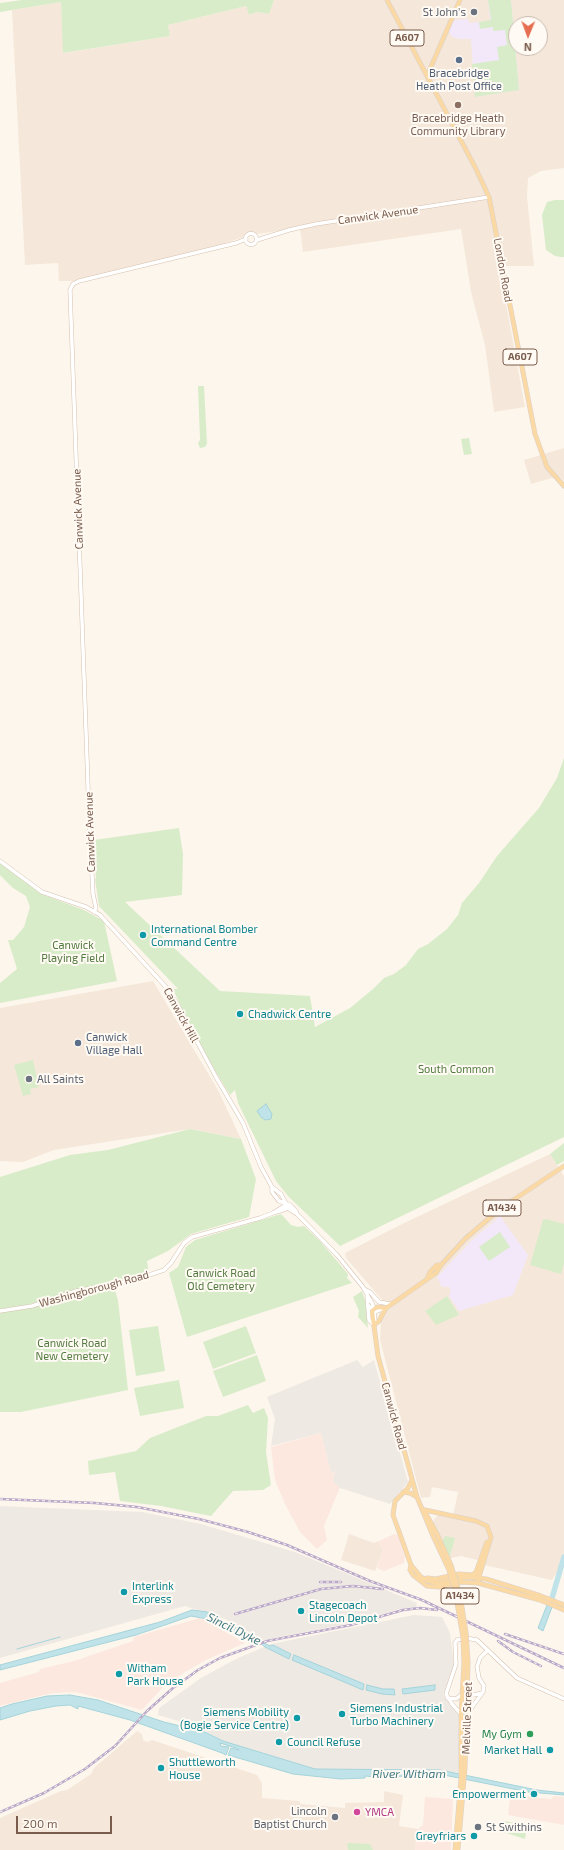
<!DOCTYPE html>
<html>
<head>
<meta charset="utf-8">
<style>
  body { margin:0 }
  #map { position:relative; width:564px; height:1850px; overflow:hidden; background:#fdf6ec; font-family:"Exo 2",sans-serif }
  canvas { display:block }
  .north { position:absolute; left:508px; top:16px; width:40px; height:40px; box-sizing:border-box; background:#fffaf3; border:1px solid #cabbb1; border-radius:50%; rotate:181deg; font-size:11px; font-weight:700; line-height:16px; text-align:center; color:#7a5c4d }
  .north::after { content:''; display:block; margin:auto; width:14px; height:18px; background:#e76f51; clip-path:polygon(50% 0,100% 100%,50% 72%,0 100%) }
  .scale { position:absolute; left:16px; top:1816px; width:96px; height:18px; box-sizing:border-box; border:2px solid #7a5c4d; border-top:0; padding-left:5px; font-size:12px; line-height:14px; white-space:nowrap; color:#7a5c4d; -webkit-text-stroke:3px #fffaf3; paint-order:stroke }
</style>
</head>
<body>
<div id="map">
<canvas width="564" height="1850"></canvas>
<div class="north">N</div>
<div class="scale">200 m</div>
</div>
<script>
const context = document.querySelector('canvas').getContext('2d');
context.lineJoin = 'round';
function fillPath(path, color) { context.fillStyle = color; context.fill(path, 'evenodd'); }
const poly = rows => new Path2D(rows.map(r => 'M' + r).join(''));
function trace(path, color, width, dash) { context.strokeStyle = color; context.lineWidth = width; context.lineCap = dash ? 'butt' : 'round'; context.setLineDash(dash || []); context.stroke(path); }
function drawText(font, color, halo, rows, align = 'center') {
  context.font = font + ' "Exo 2",sans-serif'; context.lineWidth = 4; context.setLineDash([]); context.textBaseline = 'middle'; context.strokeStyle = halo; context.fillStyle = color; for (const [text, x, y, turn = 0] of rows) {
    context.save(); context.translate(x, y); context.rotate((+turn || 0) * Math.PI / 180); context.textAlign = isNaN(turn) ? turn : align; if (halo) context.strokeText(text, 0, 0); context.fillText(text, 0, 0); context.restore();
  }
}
const residential = poly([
  [274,0,564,0,564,168,541,171,528,178,527,196,534,266,499,266,525,407,494,412,485,345,471,292,461,229,303,252,300,228,250,235,198,252,113,271,79,281,59,281,58,263,25,265,12,10,61,2,64,53,170,36,168,25,246,6,249,15,257,12,269,14],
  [516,24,540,24,540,48,516,48],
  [564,448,564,481,559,476,531,484,524,460],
  [153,981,218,1090,241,1139,190,1129,54,1150,23,1162,0,1161,0,1008],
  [550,1154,564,1176,564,1561,552,1580,484,1565,485,1562,461,1556,447,1559,439,1533,437,1533,433,1522,435,1518,439,1514,453,1516,458,1492,432,1487,430,1497,421,1498,380,1340,382,1300,346,1258,345,1253,400,1225],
  [349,1534,374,1543,379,1541,383,1551,375,1571,341,1560],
  [137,1731,142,1734,143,1740,147,1742,152,1740,257,1775,262,1783,262,1798,299,1801,301,1804,345,1808,345,1803,384,1802,384,1791,403,1795,399,1826,418,1829,415,1850,0,1850,0,1818,61,1791,67,1790,91,1774,94,1768]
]);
const commercial = poly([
  [321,1433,331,1473,335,1472,341,1485,324,1526,327,1540,317,1549,300,1532,285,1504,275,1480,271,1447],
  [394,1534,398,1535,405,1557,404,1563,384,1571,377,1568,383,1551,379,1541],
  [200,1618,245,1643,206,1660,185,1672,163,1687,142,1710,76,1692,52,1693,0,1706,0,1683,39,1672,40,1669,74,1661,133,1641,134,1637],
  [513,1794,540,1798,551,1799,554,1796,564,1797,564,1825,508,1815,510,1797,512,1797],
  [425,1797,453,1799,451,1850,415,1850,418,1829,423,1825]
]);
const industrial = poly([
  [357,1360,363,1367,374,1360,408,1482,390,1504,340,1488,333,1481,335,1472,331,1473,321,1433,271,1446,275,1419,267,1397],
  [0,1506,142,1512,201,1524,295,1552,417,1603,416,1608,400,1609,351,1623,264,1640,225,1619,185,1606,0,1658],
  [414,1615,442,1617,450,1633,454,1665,443,1695,459,1714,458,1727,461,1741,458,1773,433,1770,315,1769,223,1741,199,1727,158,1715,159,1708,201,1678,236,1659,271,1644]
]);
const education = poly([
  [488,0,511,0,519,90,475,97,471,39,460,39,452,37,448,30,452,20,468,19,469,23,490,21],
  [500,1216,528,1255,513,1295,459,1311,449,1296,451,1290,449,1287,442,1287,437,1277,472,1240]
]);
const green = poly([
  [22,0,274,0,269,14,257,12,249,15,246,6,168,25,170,36,63,53,61,2,0,12,0,3],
  [488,0,511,0,519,90,475,97,472,64,499,60,497,47,507,45,505,30,493,31,493,27,480,29,479,22,491,20],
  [555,200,564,200,564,257,562,257,555,256,546,250,542,215,547,202],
  [198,386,204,386,207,444,205,447,200,448,198,443,200,440],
  [469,438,472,454,464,455,461,439],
  [564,758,564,1137,340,1246,288,1196,276,1181,238,1103,235,1090,230,1095,195,1038,173,989,178,989,99,906,95,879,96,879,94,840,179,828,183,854,182,895,125,902,220,991,310,996,315,1027,350,1008,373,989,384,978,394,974,406,965,418,949,428,944,447,929,458,915,462,903,479,883,497,856,539,808,557,778],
  [0,863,41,894,84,910,104,921,117,981,0,1003,0,983,17,969,8,940,13,940,24,927,30,907,26,896,13,888,0,875],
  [33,1060,39,1087,30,1089,31,1094,23,1096,14,1065],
  [190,1129,241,1139,256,1179,249,1217,191,1234,168,1251,147,1261,149,1273,73,1291,27,1305,0,1309,0,1177,70,1155,108,1150],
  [564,1143,564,1161,557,1165,550,1154],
  [281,1214,291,1225,298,1227,304,1226,320,1241,348,1274,347,1278,352,1283,187,1337,169,1273,178,1267,186,1247,195,1240],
  [546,1219,564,1224,564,1263,561,1274,530,1265,543,1220],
  [500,1232,510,1247,489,1261,479,1247],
  [114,1286,118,1300,128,1390,21,1412,0,1412,0,1312,33,1307,79,1293],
  [362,1291,365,1300,368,1328,358,1317,359,1311,353,1297],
  [447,1296,459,1315,436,1325,425,1311],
  [158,1326,165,1371,136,1376,129,1330],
  [246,1326,256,1353,213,1369,203,1342],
  [257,1355,266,1381,223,1397,213,1371],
  [179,1380,184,1408,140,1416,134,1388],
  [248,1405,253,1413,264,1408,268,1418,266,1452,271,1485,263,1490,233,1491,211,1516,161,1506,120,1501,115,1472,89,1475,88,1461,136,1451,150,1438,206,1416,218,1416],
  [445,1536,455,1538,450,1556,448,1556,442,1542],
  [504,1821,527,1825,525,1839,500,1831],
  [347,1843,370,1844,373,1850,348,1850]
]);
const water = poly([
  [266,1104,272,1114,271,1119,265,1120,261,1117,257,1111,266,1104],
  [547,1605,552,1607,543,1631,538,1628,547,1605],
  [192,1610,207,1612,270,1646,273,1645,291,1654,289,1659,265,1647,258,1641,253,1641,207,1619,191,1616,136,1635,0,1670,0,1665,160,1622,192,1610],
  [294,1655,364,1684,363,1690,292,1660,294,1655],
  [367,1685,383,1689,394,1689,395,1695,382,1694,366,1690,367,1685],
  [435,1685,435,1690,403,1694,402,1689,435,1685],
  [70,1695,98,1700,164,1722,205,1732,223,1741,315,1769,440,1770,537,1790,564,1793,564,1795,528,1792,444,1775,375,1777,365,1776,365,1778,341,1779,293,1774,228,1755,231,1748,239,1750,236,1748,220,1743,221,1746,229,1747,226,1755,222,1753,130,1720,78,1706,78,1709,70,1705,56,1706,30,1711,0,1720,0,1708,12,1704,47,1696,70,1695]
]);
const stream = poly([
  [17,1649,60,1637]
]);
const river = poly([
  [550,1605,564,1557]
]);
const secondary = poly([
  '245.5 239a5.5 5.5 0 1 1 11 0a5.5 5.5 0 1 1-11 0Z',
  [257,240,289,230,316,224,489,197],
  [0,861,42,892,86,907,100,915,166,987,177,1004,216,1077,243,1123,261,1167,272,1187,281,1194,289,1209,297,1214],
  [94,912,96,908,93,894,89,814,70,290,73,284,79,281,236,243,246,239],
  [272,1187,272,1192,279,1201,290,1205,296,1211,297,1214,337,1255,363,1287,373,1305,375,1321,374,1325,369,1320,367,1296],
  [273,1213,286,1209,286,1205],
  [364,1289,370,1292,379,1302,390,1304],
  [368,1305,375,1312,385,1308],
  [0,1311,32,1306,76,1291,131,1281,164,1270,171,1263,184,1243,192,1237,260,1218,273,1213,286,1205],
  [467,1690,474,1695,482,1693],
  [483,1692,484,1686,479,1678,477,1667,480,1658,488,1650],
  [447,1698,456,1699,462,1694],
  [461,1714,452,1704,446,1694,456,1664,455,1643,457,1640,466,1638,477,1640,517,1678,564,1699],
  [467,1714,483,1692]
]);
const primary = poly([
  [387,0,476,169,489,197,535,434,547,467,564,486],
  [427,76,460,0],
  [427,1279,430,1272,437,1265,441,1265],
  [386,1308,377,1307,372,1311,378,1356,417,1497,433,1536],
  [386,1308,436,1273,441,1265,466,1238,500,1209,564,1166],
  [374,1325,379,1321,386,1308],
  [412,1480,408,1488,395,1501,393,1515,411,1565,421,1577,428,1581,438,1583,467,1577,486,1579,541,1596,564,1605],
  [403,1492,410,1493,417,1497],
  [424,1510,437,1534],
  [425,1510,476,1521,487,1526,491,1537,478,1580],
  [411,1565,410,1570,413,1575,427,1586,439,1587,461,1582,478,1583,540,1600,564,1610],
  [475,1575,487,1542],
  [427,1578,436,1579,459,1574,472,1575,475,1573],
  [455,1850,461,1779,461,1714,464,1663],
  [458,1850,465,1767,468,1662]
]);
const rail = poly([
  [0,1499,95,1503,137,1507,199,1519,248,1532,287,1545,370,1581,422,1600,564,1668],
  [320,1582,341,1582],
  [235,1614,321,1589,353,1586,383,1589],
  [505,1634,564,1654],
  [498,1641,513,1652,541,1666],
  [0,1812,44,1793,85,1769,115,1746,147,1711,173,1688,198,1670,220,1658,267,1641,351,1625,403,1610,420,1608,437,1610]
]);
const primaryBridge = poly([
  [437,1534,451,1565,460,1595,466,1633,468,1662],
  [433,1536,449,1570,455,1591,463,1637,464,1663]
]);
const markers = [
  [474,12,4,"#6b7280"],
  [459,60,4,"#5c6f8a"],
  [458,105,4,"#8d6e63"],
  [143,935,4,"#0f9aa8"],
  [240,1014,4,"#0f9aa8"],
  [78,1043,4,"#5c6f8a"],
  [29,1079,4,"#6b7280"],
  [124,1592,4,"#0f9aa8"],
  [301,1611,4,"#0f9aa8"],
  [119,1674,4,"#0f9aa8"],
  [342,1714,4,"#0f9aa8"],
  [297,1718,4,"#0f9aa8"],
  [530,1734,4,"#2e9e5b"],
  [279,1742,4,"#0f9aa8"],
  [550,1750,4,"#0f9aa8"],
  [161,1768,4,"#0f9aa8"],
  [534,1794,4,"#0f9aa8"],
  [357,1812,4,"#d1479c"],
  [335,1817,4,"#6b7280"],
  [478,1827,4,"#6b7280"],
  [474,1836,4,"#0f9aa8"]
];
const shields = [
  [407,38,34],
  [520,357,34],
  [502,1208,38],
  [460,1596,38]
];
const shieldNames = [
  ["A607",407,38],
  ["A607",520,357],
  ["A1434",502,1208],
  ["A1434",460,1596]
];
const worshipNames = [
  ["St John's",466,12],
  ["All Saints",37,1079,"left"],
  ["Lincoln",327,1811],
  ["Baptist Church",327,1824],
  ["St Swithins",486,1827,"left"]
];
const serviceNames = [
  ["Bracebridge",459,73],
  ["Heath Post Office",459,86],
  ["Canwick",86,1037,"left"],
  ["Village Hall",86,1050,"left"]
];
const educationNames = [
  ["Bracebridge Heath",458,118],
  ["Community Library",458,131]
];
const streetNames = [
  ["Canwick Avenue",378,215,-8],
  ["London Road",503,270,80],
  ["Canwick Avenue",78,509,-92],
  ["Canwick Avenue",90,832,-92],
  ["Canwick Hill",181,1015,61],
  ["Washingborough Road",94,1289,-15],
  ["Canwick Road",394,1416,75],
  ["Melville Street",467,1718,-88]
];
const cultureNames = [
  ["International Bomber",151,929],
  ["Command Centre",151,942],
  ["Chadwick Centre",248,1014],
  ["Interlink",132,1586],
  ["Express",132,1599],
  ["Stagecoach",309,1605],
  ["Lincoln Depot",309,1618],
  ["Witham",127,1668],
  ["Park House",127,1681],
  ["Siemens Industrial",350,1708],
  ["Turbo Machinery",350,1721],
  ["Siemens Mobility",289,1712,"right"],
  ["(Bogie Service Centre)",289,1725,"right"],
  ["Council Refuse",287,1742],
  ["Market Hall",542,1750,"right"],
  ["Shuttleworth",169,1762],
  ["House",169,1775],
  ["Empowerment",526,1794,"right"],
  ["Greyfriars",466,1836,"right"]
];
const parkNames = [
  ["Canwick",73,945],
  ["Playing Field",73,958],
  ["South Common",456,1069],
  ["Canwick Road",221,1273],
  ["Old Cemetery",221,1286],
  ["Canwick Road",72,1343],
  ["New Cemetery",72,1356]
];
const leisureNames = [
  ["My Gym",522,1734]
];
const hotelNames = [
  ["YMCA",365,1812]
];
const waterNames = [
  ["Sincil Dyke",234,1629,26],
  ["River Witham",409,1774]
];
fillPath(residential, '#f5e8da');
fillPath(commercial, '#fde8e0');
fillPath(industrial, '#efe9e4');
fillPath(education, '#f3e8fa');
fillPath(green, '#d8ecc9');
fillPath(water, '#bfe3e8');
trace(water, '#a5d3da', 1);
trace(stream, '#a5d3da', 1);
trace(river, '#bfe3e8', 5.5);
trace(secondary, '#d6c0b0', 4.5);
trace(primary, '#dad1cd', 5);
trace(secondary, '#fff', 3.5);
trace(primary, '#fbd9a5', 4);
trace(rail, '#b9a8c9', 2.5);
trace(rail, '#fffaf3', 1, [3]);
trace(primaryBridge, '#dad1cd', 5, []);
trace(primaryBridge, '#fbd9a5', 4);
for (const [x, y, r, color] of markers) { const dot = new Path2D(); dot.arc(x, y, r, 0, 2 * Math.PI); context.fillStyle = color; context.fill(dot); trace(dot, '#fffaf3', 1.5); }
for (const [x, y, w] of shields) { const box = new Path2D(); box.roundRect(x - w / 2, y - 8, w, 16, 3); context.fillStyle = '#fffaf3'; context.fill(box); trace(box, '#7a5c4d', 1); }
drawText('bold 10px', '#7a5c4d', null, shieldNames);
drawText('11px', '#5b616d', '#fffaf3', worshipNames, 'right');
drawText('11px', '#4e5e75', '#fffaf3', serviceNames);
drawText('11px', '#785e54', '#fffaf3', educationNames);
drawText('11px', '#7a5c4d', '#fffaf3', streetNames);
drawText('11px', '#0d838f', '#fffaf3', cultureNames, 'left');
drawText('11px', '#537a41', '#fffaf3', parkNames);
drawText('11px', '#27864d', '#fffaf3', leisureNames, 'right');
drawText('11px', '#b23c85', '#fffaf3', hotelNames, 'left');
drawText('italic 12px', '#437c86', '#fffaf3', waterNames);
</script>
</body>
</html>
